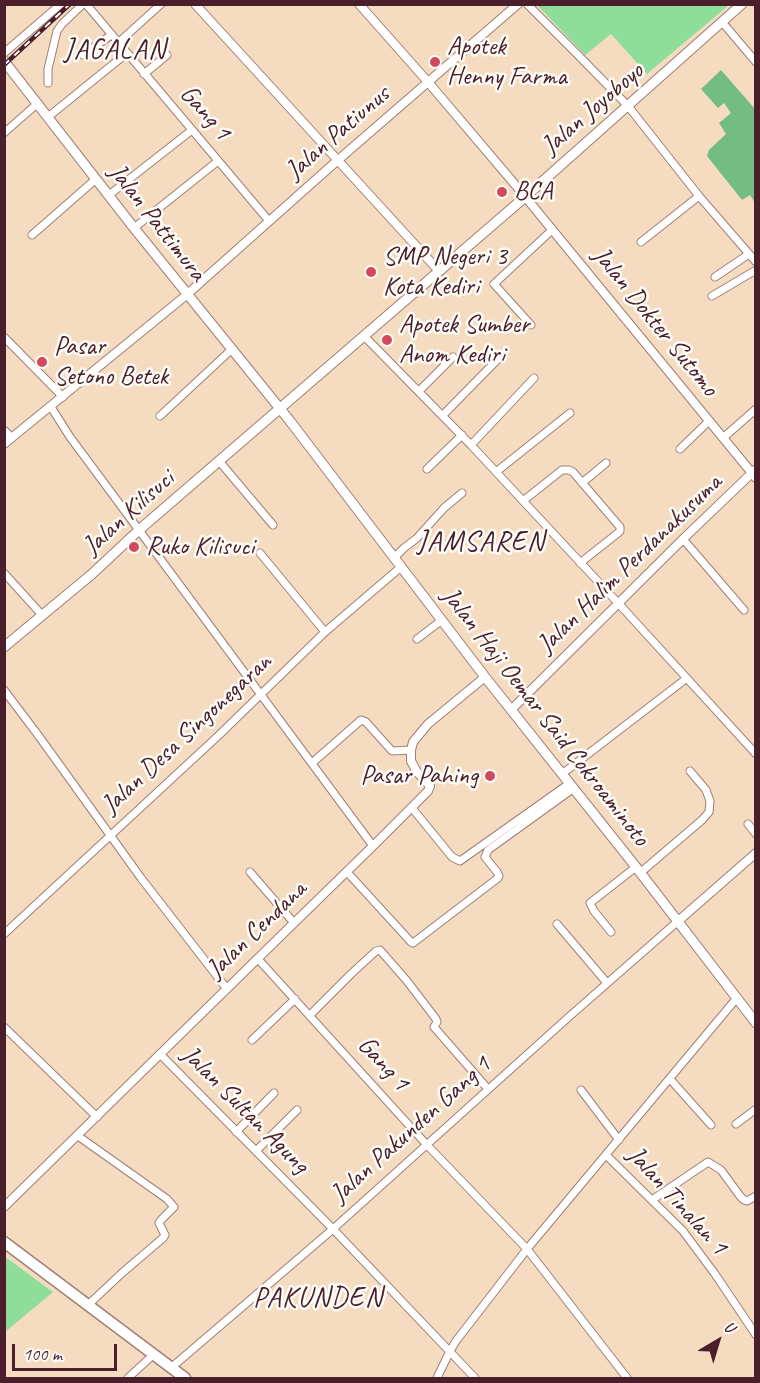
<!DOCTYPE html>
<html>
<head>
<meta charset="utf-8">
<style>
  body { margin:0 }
  #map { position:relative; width:760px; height:1383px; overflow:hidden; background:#f5dcc0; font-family:Caveat,sans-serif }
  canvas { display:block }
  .frame { position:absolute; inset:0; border:6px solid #4a1f2b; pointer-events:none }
  .north { position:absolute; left:688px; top:1311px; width:60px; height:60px; -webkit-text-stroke:4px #fdfcf7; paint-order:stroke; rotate:38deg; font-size:16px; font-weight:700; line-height:24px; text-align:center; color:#4a1f2b }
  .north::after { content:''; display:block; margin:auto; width:21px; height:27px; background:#4a1f2b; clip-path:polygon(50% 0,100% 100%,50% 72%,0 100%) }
  .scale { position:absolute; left:12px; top:1344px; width:105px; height:27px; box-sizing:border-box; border:3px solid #4a1f2b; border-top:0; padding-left:8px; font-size:18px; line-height:21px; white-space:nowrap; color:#4a1f2b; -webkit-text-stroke:4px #fdfcf7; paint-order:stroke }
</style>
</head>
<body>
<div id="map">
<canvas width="760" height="1383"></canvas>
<div class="frame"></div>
<div class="north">U</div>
<div class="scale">100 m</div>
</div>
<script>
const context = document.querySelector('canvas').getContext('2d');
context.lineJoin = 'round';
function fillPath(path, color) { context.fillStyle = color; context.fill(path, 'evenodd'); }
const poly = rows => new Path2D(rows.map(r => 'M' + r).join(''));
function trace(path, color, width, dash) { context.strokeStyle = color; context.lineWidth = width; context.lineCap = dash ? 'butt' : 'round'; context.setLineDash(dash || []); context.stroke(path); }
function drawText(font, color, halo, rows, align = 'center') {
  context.font = font + ' Caveat,sans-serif'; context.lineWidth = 5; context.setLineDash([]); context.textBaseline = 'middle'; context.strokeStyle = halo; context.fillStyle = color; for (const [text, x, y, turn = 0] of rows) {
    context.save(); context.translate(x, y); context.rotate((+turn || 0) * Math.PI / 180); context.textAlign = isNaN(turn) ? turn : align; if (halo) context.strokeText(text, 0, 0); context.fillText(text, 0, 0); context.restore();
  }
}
const green = poly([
  [537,5,729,5,647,74,611,34,585,55],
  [4,1256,53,1292,5,1332,4,1332]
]);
const forest = poly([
  [721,70,755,109,755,203,750,195,742,200,707,156,709,150,726,134,719,123,731,113,724,103,718,108,701,89]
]);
const minor = poly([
  [86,4,269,221],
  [527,4,577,54,628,106,699,196,756,262],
  [722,22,756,62],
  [118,43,161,4],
  [4,53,61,4],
  [83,55,111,35],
  [144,74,167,55],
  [48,83,48,69,57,31,62,24,83,4],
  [48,117,127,53],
  [4,133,38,103],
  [109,195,192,130],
  [134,228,218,161],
  [32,235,96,179],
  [641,242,699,196],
  [715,277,749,254],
  [712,296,756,270],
  [531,325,494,284,552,230],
  [364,336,471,445,619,604,756,754],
  [4,337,63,397],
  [419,391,453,357],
  [51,407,70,437,373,846],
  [443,415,499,358],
  [160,416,231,350],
  [4,430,12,438],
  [723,438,756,409],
  [471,445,534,378],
  [680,449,709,421],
  [219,461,273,525],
  [427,469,462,435],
  [496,472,570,413],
  [582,483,606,463],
  [523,501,562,470,569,470,573,472,620,527,620,531,618,533,580,563],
  [683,539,744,610],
  [260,553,325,632],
  [394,558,404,548,417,538,444,508,462,493],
  [4,573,42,615],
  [417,639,442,620],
  [4,690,38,735,141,878,227,989],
  [312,763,361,720,366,722,392,751,411,750],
  [562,774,687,678],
  [412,808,452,857,460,861,570,783],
  [748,824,756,834],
  [250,872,294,923],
  [347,872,411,942,413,943,498,878,499,876,497,872,485,857,488,850,574,788],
  [640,873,702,820,709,812,710,801,706,790,690,771],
  [557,924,607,983],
  [611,932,594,911,590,903,636,867],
  [4,934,218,736,325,632,401,567],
  [258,959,427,1145,527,1249,627,1378],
  [310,1015,352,973,376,951,380,950,407,981,436,1019,437,1022,434,1027,488,1089],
  [4,1027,97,1117],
  [252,1040,295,999],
  [160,1054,333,1229,475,1378],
  [670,1079,711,1125],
  [581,1090,619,1140],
  [736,1124,756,1109],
  [236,1132,274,1093],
  [78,1136,167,1199,174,1207,161,1220,159,1223,165,1235,163,1238,122,1273,88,1305],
  [256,1151,297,1110],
  [606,1155,683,1231,715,1274,756,1335],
  [652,1200,708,1162,721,1170,740,1196,744,1200,747,1201,756,1196],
  [172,1367,333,1229,571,1015,677,922],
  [128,1378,154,1354],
  [437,1378,450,1351,456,1341,527,1249,736,999]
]);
const tertiary = poly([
  [195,4,439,271],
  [359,4,428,82,518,188,756,478],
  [4,444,184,297,330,167,518,4],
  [511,710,683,539,755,470],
  [677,922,756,853],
  [4,1207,294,923,373,846,428,791,430,786,417,772,411,761,411,750,413,742,428,724,485,677]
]);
const secondary = poly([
  [4,61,134,228,290,421,485,677,636,867,756,1023],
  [4,647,92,574,139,530,525,197,742,4]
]);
const primary = poly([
  [4,1242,185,1378]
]);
const rail = poly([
  [4,65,70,4]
]);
const markers = [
  [435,62,6,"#d1495b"],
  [502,192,6,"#d1495b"],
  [371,272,6,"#d1495b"],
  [387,340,6,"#d1495b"],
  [42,362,6,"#d1495b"],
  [134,547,6,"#d1495b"],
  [490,776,6,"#d1495b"]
];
const poiNames = [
  ["Apotek",447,47],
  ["Henny Farma",447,77],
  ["BCA",514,192],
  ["SMP Negeri 3",383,257],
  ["Kota Kediri",383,287],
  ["Apotek Sumber",399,325],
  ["Anom Kediri",399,355],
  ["Pasar",54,347],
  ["Setono Betek",54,377],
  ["Ruko Kilisuci",146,547],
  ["Pasar Pahing",478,776,"right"]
];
const streetNames = [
  ["Jalan Joyoboyo",593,109,-41],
  ["Gang 1",205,113,49],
  ["Jalan Patiunus",338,133,-41],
  ["Jalan Pattimura",157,223,52],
  ["Jalan Dokter Sutomo",655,322,51],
  ["Jalan Kilisuci",129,513,-42],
  ["Jalan Halim Perdanakusuma",630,564,-44],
  ["Jalan Haji Oemar Said Cokroaminoto",545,717,52],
  ["Jalan Desa Singonegaran",187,734,-43],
  ["Jalan Cendana",257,930,-44],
  ["Gang 1",383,1064,48],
  ["Jalan Sultan Agung",245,1110,45],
  ["Jalan Pakunden Gang 1",411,1130,-42],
  ["Jalan Tinalan 1",677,1201,48]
];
const quarterNames = [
  ["JAGALAN",115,51],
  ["JAMSAREN",481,543],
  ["PAKUNDEN",318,1299]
];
fillPath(green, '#8fdd9a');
fillPath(forest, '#73bc82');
trace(minor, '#a07e76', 9);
trace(tertiary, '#a07e76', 10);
trace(secondary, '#a07e76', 11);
trace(primary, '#a07e76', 13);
trace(minor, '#fff', 7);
trace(tertiary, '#fff', 8);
trace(secondary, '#fff', 9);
trace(primary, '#fff', 10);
trace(rail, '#4a1f2b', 4.5);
trace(rail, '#fdfcf7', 2, [7]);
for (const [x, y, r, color] of markers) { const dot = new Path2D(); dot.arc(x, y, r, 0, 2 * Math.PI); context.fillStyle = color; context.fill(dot); trace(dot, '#fdfcf7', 2); }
drawText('26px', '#4a1f2b', '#fdfcf7', poiNames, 'left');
drawText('26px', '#4a1f2b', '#fdfcf7', streetNames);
context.letterSpacing = '1.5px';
drawText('28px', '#4a1f2b', '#fdfcf7', quarterNames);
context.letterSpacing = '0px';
</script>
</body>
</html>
